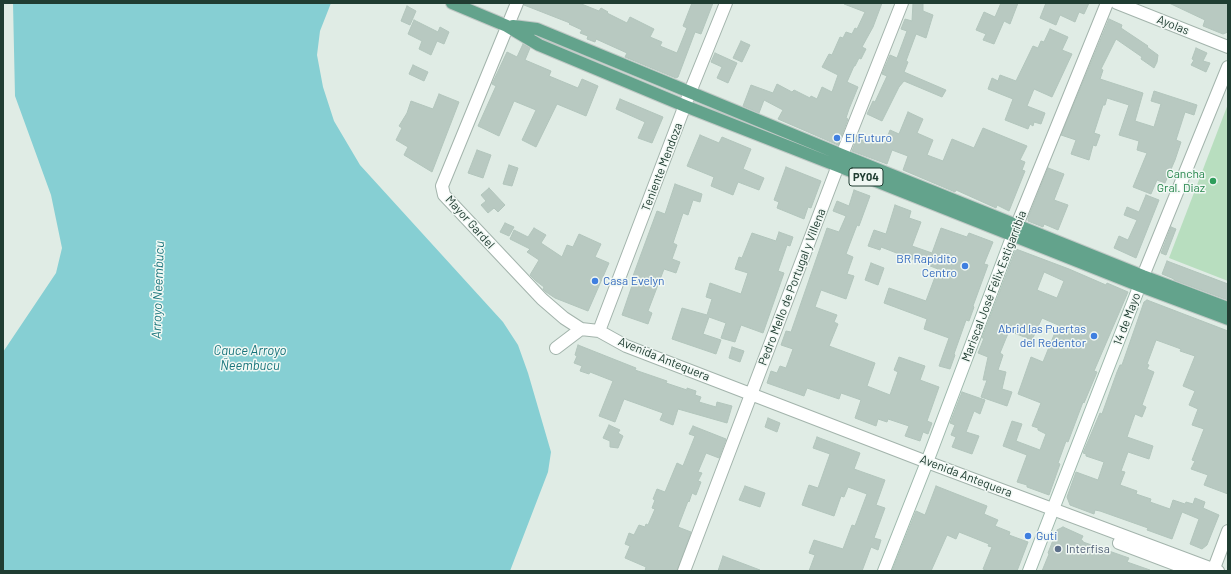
<!DOCTYPE html>
<html>
<head>
<meta charset="utf-8">
<style>
  body { margin:0 }
  #map { position:relative; width:1231px; height:574px; overflow:hidden; background:#e0ece5; font-family:Barlow,sans-serif }
  canvas { display:block }
  .frame { position:absolute; inset:0; border:4px solid #203d32; pointer-events:none }
</style>
</head>
<body>
<div id="map">
<canvas width="1231" height="574"></canvas>
<div class="frame"></div>
</div>
<script>
const context = document.querySelector('canvas').getContext('2d');
context.lineJoin = 'round';
function fillPath(path, color) { context.fillStyle = color; context.fill(path, 'evenodd'); }
const poly = rows => new Path2D(rows.map(r => 'M' + r).join(''));
function trace(path, color, width, dash) { context.strokeStyle = color; context.lineWidth = width; context.lineCap = dash ? 'butt' : 'round'; context.setLineDash(dash || []); context.stroke(path); }
function drawText(font, color, halo, rows, align = 'center') {
  context.font = font + ' Barlow,sans-serif'; context.lineWidth = 3; context.setLineDash([]); context.textBaseline = 'middle'; context.strokeStyle = halo; context.fillStyle = color; for (const [text, x, y, turn = 0] of rows) {
    context.save(); context.translate(x, y); context.rotate((+turn || 0) * Math.PI / 180); context.textAlign = isNaN(turn) ? turn : align; if (halo) context.strokeText(text, 0, 0); context.fillText(text, 0, 0); context.restore();
  }
}
const green = poly([
  [1228,104,1228,281,1169,258]
]);
const water = poly([
  [13,3,331,3,320,31,317,55,323,87,334,121,360,165,503,322,518,345,528,373,551,452,548,472,510,571,3,571,3,352,56,273,62,248,51,195,15,96]
]);
const building = poly([
  [524,3,579,3,599,11,601,8,608,12,607,13,627,23,630,17,654,29,650,37,662,42,660,46,677,53,687,28,683,26,692,3,713,3,701,34,695,32,678,77,676,78,625,57,627,53,596,39,595,42,587,39,588,36,580,33,582,30,569,24,570,23,524,5,524,3],
  [844,3,882,3,873,27,862,47,866,49,861,59,859,58,855,66,854,66,847,82,858,87,849,109,846,118,848,119,838,145,778,119,783,110,764,100,759,113,743,106,751,85,773,93,777,84,792,92,794,90,810,98,811,96,817,99,822,87,832,92,838,75,822,67,829,54,832,55,840,37,843,38,846,32,852,34,855,28,857,29,865,12,844,4,844,3],
  [913,3,923,3,923,11,933,15,926,38,916,34,906,61,908,62,904,72,946,90,942,97,904,81,899,87,882,121,867,114,873,101,875,102,887,76,882,74,890,55,897,58,907,31,901,29,905,19,912,21,913,3],
  [1001,3,1018,3,1010,24,1004,21,994,44,983,40,986,34,976,30,984,12,995,17,1001,3],
  [1046,3,1089,3,1084,14,1079,12,1075,22,1060,15,1056,25,1040,18,1046,3],
  [1169,3,1228,3,1228,32,1223,34,1203,26,1205,20,1169,3],
  [407,6,416,11,410,25,401,21,407,6],
  [1109,19,1122,25,1121,28,1148,46,1147,47,1158,55,1157,62,1154,68,1141,59,1142,57,1116,39,1101,69,1103,70,1100,79,1143,93,1135,121,1154,127,1161,104,1151,101,1154,91,1197,105,1194,115,1185,112,1176,140,1181,142,1175,160,1165,183,1157,180,1151,194,1133,187,1147,153,1137,150,1139,141,1119,135,1129,105,1107,98,1105,105,1103,105,1094,133,1100,135,1096,146,1093,145,1089,160,1071,154,1076,140,1061,135,1109,19],
  [414,20,438,32,440,27,449,32,444,44,437,41,431,55,419,49,422,41,408,34,414,20],
  [1050,29,1068,37,1062,50,1072,54,1052,97,1034,89,1027,106,1045,113,1041,124,1034,122,1033,126,1030,124,1028,129,1005,120,1013,99,988,89,992,78,998,81,1000,75,1016,81,1033,46,1038,48,1041,41,1044,42,1050,29],
  [741,41,750,45,742,62,733,58,741,41],
  [523,44,530,48,525,60,551,71,549,76,578,88,582,79,598,86,586,116,557,104,536,147,522,140,536,110,514,101,499,136,478,126,496,86,492,84,507,52,517,57,523,44],
  [1196,48,1207,53,1203,61,1210,63,1206,72,1191,65,1194,60,1192,59,1196,48],
  [715,53,737,63,728,83,717,78,722,67,711,62,715,53],
  [413,65,428,72,424,81,409,74,413,65],
  [439,94,459,102,432,172,404,155,408,147,396,140,402,128,399,126,407,113,411,101,433,109,439,94],
  [620,99,663,117,652,143,638,138,645,122,616,109,620,99],
  [908,112,923,119,917,133,933,140,927,155,943,161,952,139,974,148,983,128,1027,146,1020,160,1025,162,1022,170,1025,171,1009,211,997,205,996,208,956,190,955,192,903,170,908,156,892,150,887,164,852,151,859,133,885,143,890,130,899,134,908,112],
  [700,135,719,143,722,137,751,149,743,169,764,178,759,190,738,182,733,195,711,186,714,177,687,166,700,135],
  [477,150,491,155,483,178,468,173,477,150],
  [509,165,518,168,512,186,503,184,509,165],
  [786,167,821,181,811,208,808,207,804,219,777,208,779,202,774,200,786,167],
  [1048,168,1064,174,1054,200,1068,205,1058,230,1044,224,1043,227,1028,221,1028,218,1048,168],
  [675,184,702,194,700,202,693,200,688,215,683,213,673,243,677,245,672,259,680,262,676,273,664,269,648,311,652,313,648,324,622,315,635,277,633,276,657,211,665,214,675,184],
  [489,188,505,205,498,212,494,208,488,213,481,205,486,201,481,195,489,188],
  [854,190,870,196,859,226,857,225,846,254,853,257,847,274,854,276,846,299,821,290,815,307,837,315,834,322,838,324,829,346,875,363,867,386,890,395,898,372,894,370,899,357,925,366,920,380,939,387,927,421,932,423,928,434,923,432,920,441,905,436,909,426,888,419,887,422,878,419,876,426,855,418,861,400,841,393,839,399,807,388,804,396,767,383,771,371,777,373,780,366,786,368,793,349,781,345,786,331,791,332,827,228,839,232,846,216,833,211,837,201,849,206,854,190],
  [1146,195,1159,200,1136,258,1114,248,1119,236,1128,240,1137,220,1124,215,1127,207,1139,212,1146,195],
  [895,205,911,211,909,218,921,222,912,246,932,253,941,228,967,237,969,233,993,242,984,264,988,265,973,306,974,307,969,321,966,320,954,354,955,355,950,369,939,366,949,338,924,329,927,319,884,303,889,288,926,301,938,269,881,247,880,250,868,246,874,230,886,234,895,205],
  [505,223,514,227,509,236,500,232,505,223],
  [1171,227,1176,229,1166,255,1161,253,1171,227],
  [534,228,546,235,541,243,562,257,567,245,573,247,579,234,601,244,595,257,609,263,588,311,555,298,546,292,543,289,544,287,536,281,530,275,539,260,527,252,530,249,510,239,514,230,528,237,534,228],
  [779,232,793,237,790,246,787,245,778,271,784,273,763,333,741,325,735,342,721,338,726,323,709,317,703,334,721,340,716,354,672,339,682,308,707,315,712,299,706,297,710,283,741,294,748,273,735,269,739,257,742,258,752,233,776,241,779,232],
  [1016,249,1069,269,1106,285,1107,283,1128,292,1094,371,1097,372,1084,403,1083,402,1068,442,1066,441,1058,463,1060,464,1049,495,1027,487,1027,485,1017,482,1027,455,1003,446,1012,421,1022,424,1016,441,1040,450,1046,434,1038,430,1038,428,1032,426,1041,403,1018,394,1031,357,1043,362,1058,325,1042,318,1032,340,1009,331,1000,353,1003,355,998,370,1006,372,1002,389,1012,392,1007,406,981,397,987,380,983,380,988,357,978,353,984,338,982,338,1016,249],
  [1044,272,1064,281,1057,298,1037,290,1044,272],
  [1167,261,1228,284,1228,300,1174,280,1174,279,1162,274,1167,261],
  [871,263,884,268,878,285,865,280,871,263],
  [1147,300,1228,331,1228,494,1204,485,1208,475,1191,469,1195,461,1192,460,1204,429,1192,425,1198,409,1189,405,1195,391,1183,386,1195,356,1180,351,1181,349,1159,341,1156,340,1147,364,1149,365,1147,369,1154,372,1142,405,1146,407,1142,417,1135,414,1127,437,1153,446,1149,459,1128,452,1121,471,1125,472,1120,485,1137,491,1136,494,1151,499,1150,502,1170,509,1173,500,1185,504,1186,502,1193,504,1195,498,1205,502,1203,508,1219,515,1207,545,1202,549,1190,544,1199,519,1182,512,1172,539,1147,530,1148,528,1100,511,1095,510,1094,514,1070,505,1067,497,1076,472,1098,480,1104,462,1086,456,1086,454,1083,453,1100,413,1102,414,1117,372,1120,365,1122,365,1144,302,1147,300],
  [578,345,636,368,635,370,667,381,666,383,687,390,687,388,696,391,695,395,701,397,699,402,716,407,717,402,732,406,727,423,678,409,673,425,660,420,663,413,624,399,615,422,599,416,613,381,590,372,589,374,580,371,582,366,574,363,577,356,575,355,578,345],
  [732,347,744,351,740,362,729,358,732,347],
  [962,392,985,400,980,414,974,411,966,432,979,436,972,454,952,447,956,437,951,435,955,425,950,423,962,392],
  [768,418,780,423,777,432,765,427,768,418],
  [609,425,620,430,618,433,623,436,618,448,610,447,610,441,603,438,609,425],
  [693,426,726,439,719,458,706,453,698,472,702,473,698,481,701,482,696,495,692,493,689,502,688,501,678,527,691,532,677,571,645,571,646,567,625,558,630,546,625,544,629,533,634,535,639,525,645,527,646,524,648,525,655,509,652,508,655,500,653,499,657,489,665,492,677,463,683,466,695,436,689,434,693,426],
  [817,437,860,453,854,469,885,480,876,505,885,508,874,538,881,540,878,550,871,547,862,571,809,571,815,555,809,553,814,540,843,549,852,525,855,526,867,494,848,487,844,497,841,496,834,516,802,505,809,485,818,488,830,454,813,448,817,437],
  [745,486,765,493,760,507,739,500,745,486],
  [936,486,987,506,984,514,998,520,995,526,1010,532,1009,535,1028,542,1017,571,989,571,983,569,992,547,988,546,989,544,959,532,956,539,947,535,931,571,892,571,916,511,925,515,936,486],
  [1063,527,1083,536,1081,540,1083,541,1083,542,1129,558,1127,562,1150,570,1150,571,1042,571,1049,554,1048,553,1057,530,1063,527],
  [723,556,760,570,760,571,718,571,723,556]
]);
const minor = poly([
  [517,3,442,186,444,195,542,299,564,318,581,329,599,331,626,346,927,462,1218,571],
  [1117,3,1228,47],
  [1017,225,1107,3],
  [1143,276,1228,67],
  [599,331,690,92,726,3],
  [556,348,581,329],
  [1119,543,1193,571],
  [684,571,842,155,902,3],
  [1213,571,1228,531]
]);
const secondary = poly([
  [884,571,927,462,1016,227],
  [1029,571,1143,277]
]);
const primary = poly([
  [452,3,507,26,539,45,685,106,838,166,1140,286,1228,319],
  [513,26,537,29,842,155,1143,276,1228,308]
]);
const markers = [
  [837,138,4,"#3f7fe0"],
  [1213,181,4,"#2e9e5b"],
  [965,266,4,"#3f7fe0"],
  [595,281,4,"#3f7fe0"],
  [1094,336,4,"#3f7fe0"],
  [1028,536,4,"#3f7fe0"],
  [1058,549,4,"#5c6f8a"]
];
const shields = [
  [866,177,34]
];
const shieldNames = [
  ["PY04",866,177]
];
const streetNames = [
  ["Ayolas",1173,25,22],
  ["Teniente Mendoza",662,167,-69],
  ["Mayor Gardel",470,222,48],
  ["Mariscal José Félix Estigarribia",994,286,-69],
  ["Pedro Mello de Portugal y Villena",792,287,-69],
  ["14 de Mayo",1127,319,-69],
  ["Avenida Antequera",664,359,22],
  ["Avenida Antequera",966,476,21]
];
const shopNames = [
  ["El Futuro",845,138],
  ["BR Rapidito",957,259,"right"],
  ["Centro",957,273,"right"],
  ["Casa Evelyn",603,281],
  ["Abrid las Puertas",1086,329,"right"],
  ["del Redentor",1086,343,"right"],
  ["Guti",1036,536]
];
const leisureNames = [
  ["Cancha",1205,174],
  ["Gral. Diaz",1205,188]
];
const serviceNames = [
  ["Interfisa",1066,549]
];
const waterNames = [
  ["Arroyo Ñeembucu",158,290,-88],
  ["Cauce Arroyo",250,351],
  ["Ñeembucu",250,366]
];
fillPath(green, '#b8debf');
fillPath(water, '#86cfd3');
fillPath(building, '#b8c9c1');
trace(building, '#b2c5bc', 1);
trace(minor, '#a3b4ac', 14);
trace(secondary, '#9eb8ac', 14);
trace(primary, '#c1c9c6', 14);
trace(minor, '#fff', 12);
trace(secondary, '#fff', 12);
trace(primary, '#63a38c', 12);
for (const [x, y, r, color] of markers) { const dot = new Path2D(); dot.arc(x, y, r, 0, 2 * Math.PI); context.fillStyle = color; context.fill(dot); trace(dot, '#f1f8f4', 1.5); }
for (const [x, y, w] of shields) { const box = new Path2D(); box.roundRect(x - w / 2, y - 9, w, 18, 3); context.fillStyle = '#f1f8f4'; context.fill(box); trace(box, '#203d32', 1); }
drawText('bold 11px', '#203d32', null, shieldNames);
drawText('12px', '#203d32', '#f1f8f4', streetNames);
drawText('12px', '#366cbe', '#f1f8f4', shopNames, 'left');
drawText('12px', '#27864d', '#f1f8f4', leisureNames, 'right');
drawText('12px', '#4e5e75', '#f1f8f4', serviceNames, 'left');
drawText('italic 13px', '#18747b', '#f1f8f4', waterNames);
</script>
</body>
</html>
